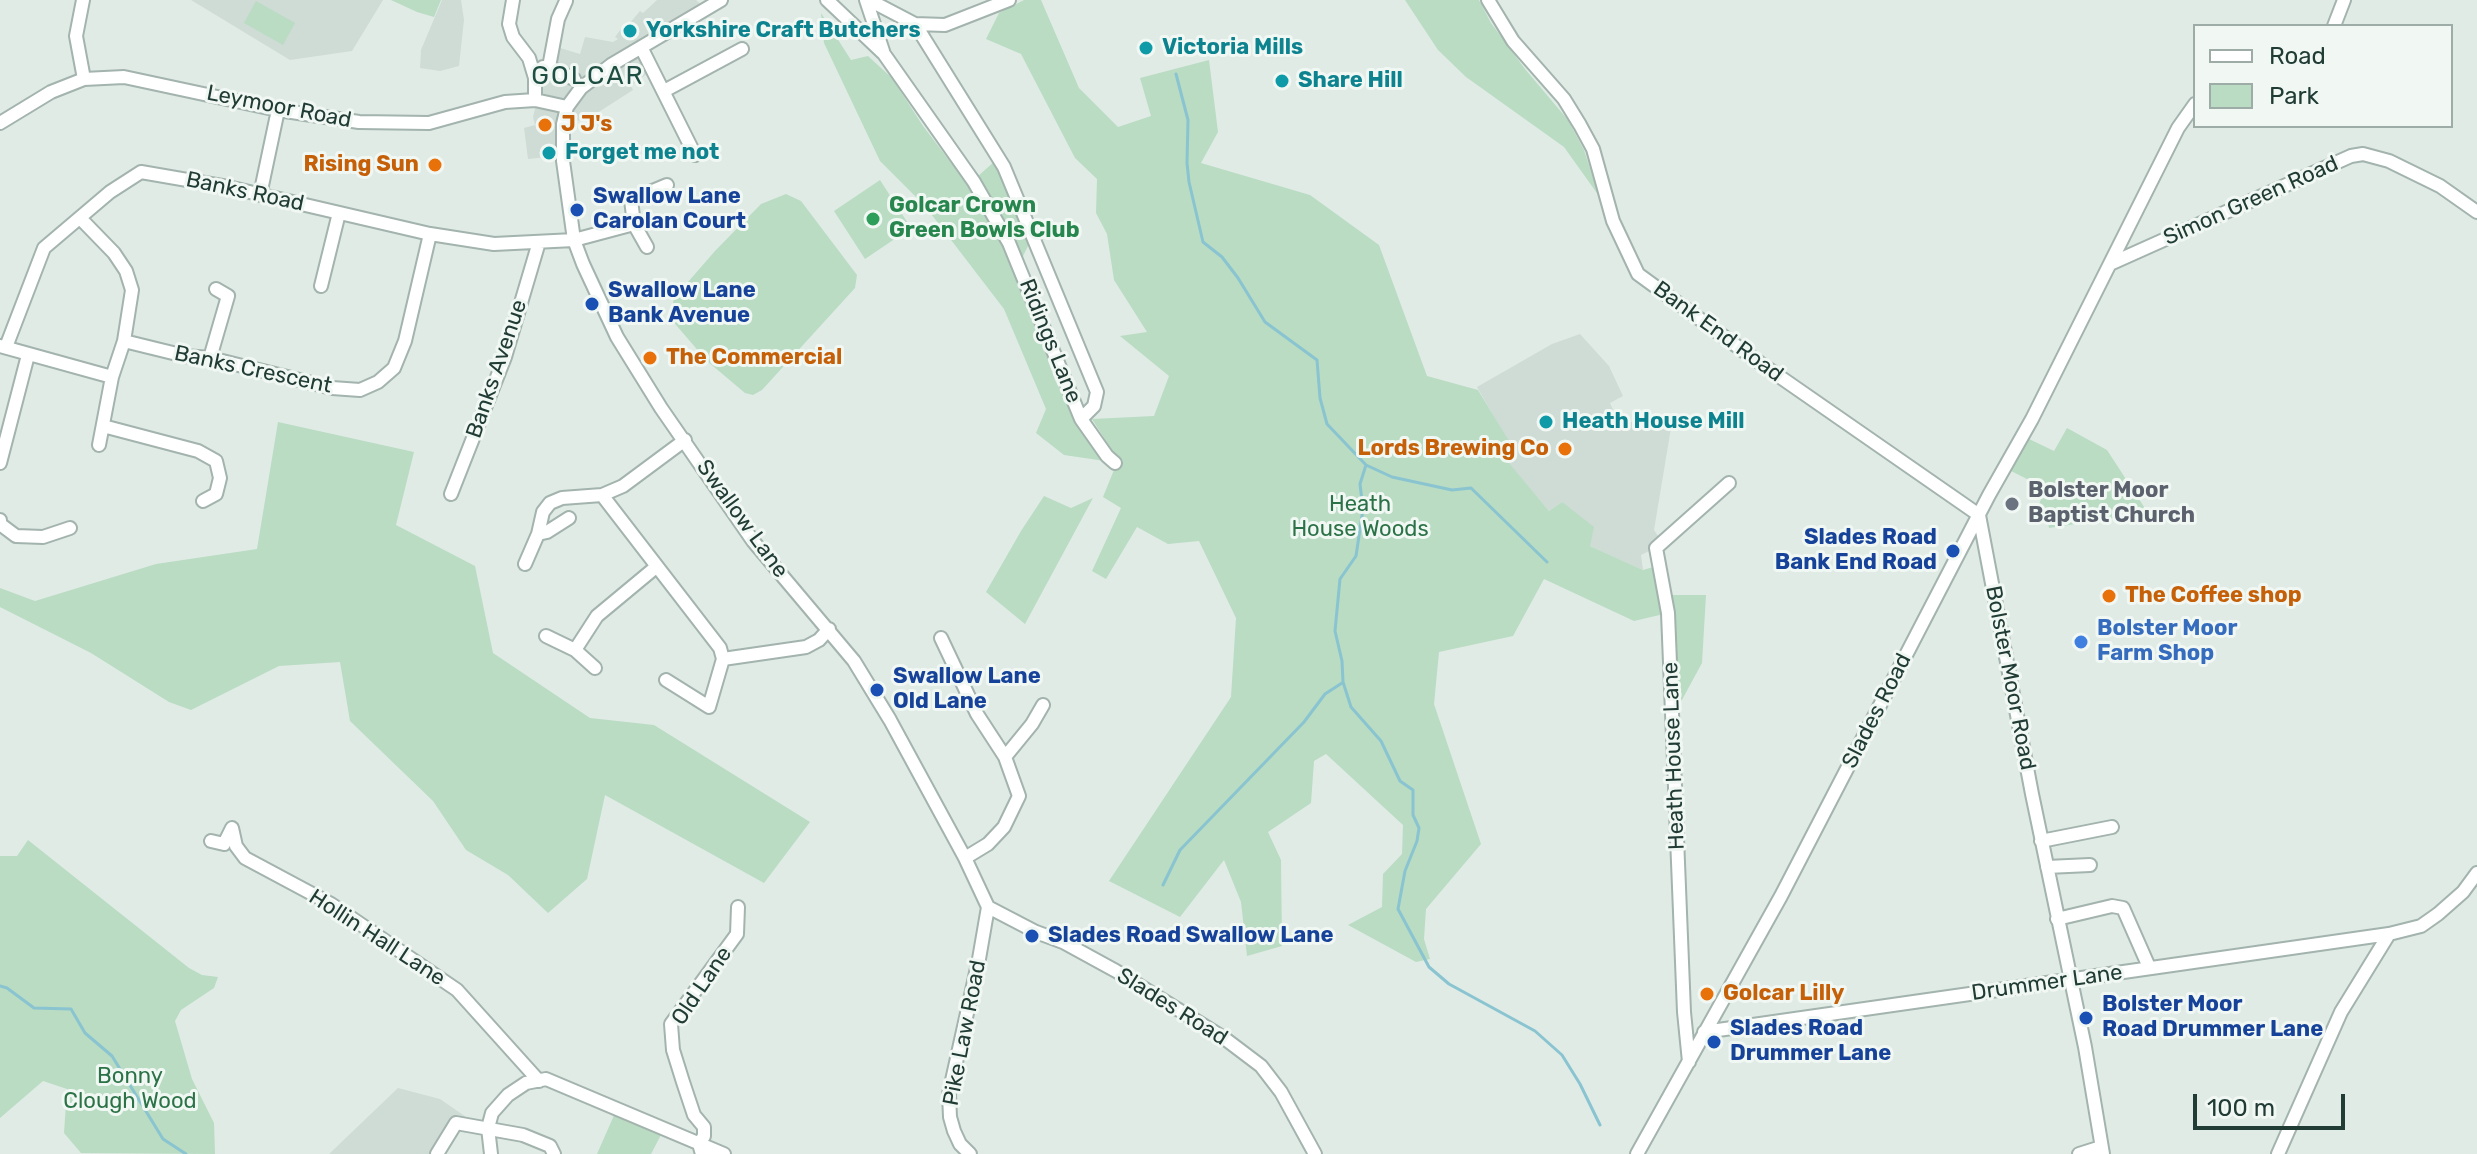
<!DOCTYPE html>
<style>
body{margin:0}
#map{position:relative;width:2477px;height:1154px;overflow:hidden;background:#e0ebe6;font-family:Rubik,sans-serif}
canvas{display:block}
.legend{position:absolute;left:2193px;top:24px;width:260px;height:104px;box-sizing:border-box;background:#f1f8f4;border:2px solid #9eaca8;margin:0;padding:10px 14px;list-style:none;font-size:24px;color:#213b35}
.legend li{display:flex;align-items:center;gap:16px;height:40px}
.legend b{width:40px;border:2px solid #9eaca8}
.scale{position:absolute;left:2193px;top:1094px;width:152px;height:36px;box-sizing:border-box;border:4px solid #213b35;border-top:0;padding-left:10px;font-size:24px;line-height:28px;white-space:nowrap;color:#213b35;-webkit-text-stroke:6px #f1f8f4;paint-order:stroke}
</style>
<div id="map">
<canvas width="2477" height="1154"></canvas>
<ul class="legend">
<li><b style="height:10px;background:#fff"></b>Road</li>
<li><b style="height:22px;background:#b9dcc3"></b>Park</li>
</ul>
<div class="scale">100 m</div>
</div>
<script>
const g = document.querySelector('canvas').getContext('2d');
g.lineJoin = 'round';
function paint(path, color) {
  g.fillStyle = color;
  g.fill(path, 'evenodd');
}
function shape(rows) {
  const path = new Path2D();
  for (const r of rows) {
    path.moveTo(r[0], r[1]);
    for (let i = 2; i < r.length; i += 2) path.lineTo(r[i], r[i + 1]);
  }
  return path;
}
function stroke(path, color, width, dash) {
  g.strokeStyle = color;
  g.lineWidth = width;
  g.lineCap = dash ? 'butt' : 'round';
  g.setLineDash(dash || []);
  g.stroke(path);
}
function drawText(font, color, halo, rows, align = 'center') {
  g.font = font + ' Rubik,sans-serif';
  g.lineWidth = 6;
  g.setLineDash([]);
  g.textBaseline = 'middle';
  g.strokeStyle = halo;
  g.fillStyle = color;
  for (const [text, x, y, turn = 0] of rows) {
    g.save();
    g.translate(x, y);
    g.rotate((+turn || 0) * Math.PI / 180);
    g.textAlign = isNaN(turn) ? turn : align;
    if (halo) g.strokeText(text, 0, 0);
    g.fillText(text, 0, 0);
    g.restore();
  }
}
const built = shape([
 [191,0,383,0,352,51,290,60],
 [442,0,461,0,464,20,459,66,440,71,420,68,421,50],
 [657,0,696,0,708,11,640,53,648,73,631,86,633,90,594,115,571,123,556,156,528,159,524,128,535,125,533,117,544,71,557,47,580,54,585,37,613,42,618,39,615,37,626,22,629,24,640,11,643,13],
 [1580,334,1609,366,1623,396,1610,403,1617,418,1620,417,1631,422,1671,428,1654,530,1660,539,1651,550,1641,555,1643,570,1590,546,1562,502,1549,511,1503,457,1508,441,1477,387,1552,344],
 [398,1088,440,1099,466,1117,446,1154,329,1154]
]);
const green = shape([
 [391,0,441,0,434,17,417,12],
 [1024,0,1041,0,1079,88,1118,127,1151,116,1140,78,1209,60,1218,132,1201,163,1310,195,1379,245,1427,376,1478,390,1509,441,1504,457,1549,511,1562,502,1594,527,1590,546,1643,570,1657,566,1668,613,1634,621,1544,579,1513,636,1439,652,1434,704,1481,844,1426,909,1424,939,1430,959,1416,962,1348,925,1382,907,1383,874,1402,854,1403,825,1326,754,1314,761,1311,803,1268,832,1281,860,1282,946,1247,956,1241,902,1224,860,1180,917,1109,881,1231,697,1236,618,1199,541,1168,544,1137,527,1106,579,1092,571,1121,508,1103,497,1118,460,1092,419,1154,416,1169,376,1120,336,1147,332,1114,280,1107,234,1096,213,1097,179,1075,158,1021,54,986,39,999,13],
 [1405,0,1479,0,1491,23,1525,69,1568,120,1584,150,1599,196,1564,147,1466,77,1438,50],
 [256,1,295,23,283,45,244,23],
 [821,13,851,60,868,56,892,78,923,126,968,185,995,161,1029,244,1017,268,1055,380,1085,436,1105,461,1064,455,1036,433,1046,409,1004,309,925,206,880,161,824,43],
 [880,180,911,228,865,259,834,211],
 [786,194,801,201,857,275,855,288,762,390,753,395,745,393,707,361,670,318,674,298,715,251,761,204],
 [278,422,414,452,396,525,475,566,493,653,590,718,654,725,810,822,764,883,605,795,587,879,548,913,508,875,466,850,433,801,350,721,340,662,279,666,191,710,169,702,91,653,0,607,0,588,35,601,156,564,257,549],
 [2067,428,2107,450,2148,513,2049,528,2046,509,2037,510,2045,488,2011,471,2027,438,2054,451],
 [1044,496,1071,508,1093,498,1025,624,986,592,1021,531],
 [1671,595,1706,595,1702,663,1677,709],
 [28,840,189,968,202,975,218,977,214,988,181,1010,175,1021,192,1079,214,1123,215,1154,81,1153,64,1133,67,1089,43,1081,0,1118,0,856,17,856],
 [615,1113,662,1133,651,1154,597,1154]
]);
const stream = shape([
 [1176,74,1188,120,1187,163,1189,182,1203,242,1222,257,1238,278,1265,322,1317,360,1320,398,1327,424,1366,465,1360,484,1363,509,1356,556,1340,579,1335,631,1342,661,1343,682,1351,707,1381,741,1400,781,1413,790,1413,815,1419,828,1417,841,1405,871,1398,909,1429,967,1449,984,1535,1031,1562,1055,1580,1084,1600,1125],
 [1366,465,1392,477,1452,490,1471,488,1547,562],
 [1163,885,1180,850,1304,722,1325,694,1342,683],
 [0,986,7,988,34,1008,71,1009,85,1033,112,1056,163,1139,186,1154]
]);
const minor = shape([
 [83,0,76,36,84,79],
 [513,0,509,24,513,37,529,58,535,78,535,100],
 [721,0,611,65,581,88,567,107,563,124,563,161,574,240,583,264,617,337,661,408,753,541,854,661,890,720,965,858,988,907],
 [827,0,884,54,974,182,1009,243,1081,419,1107,456,1115,463],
 [866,0,883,51],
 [869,0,915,24,945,25,1009,0],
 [1488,0,1513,41,1564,99,1580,125,1593,149,1613,221,1638,274,1760,363,1979,515],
 [915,24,1004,167,1097,392,1094,406,1081,419],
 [2334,26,2344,0],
 [641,47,695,155],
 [543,67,549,67,574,79],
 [549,67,558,19,566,1],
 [664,91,742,49],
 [0,123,51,92,84,79,124,77,278,110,359,122,429,123,505,102,535,100,567,107],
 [260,195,278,110],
 [80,218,114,253,126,271,132,290,124,341],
 [634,224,631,200,667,185],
 [2110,264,2351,156,2363,154,2389,161,2440,186,2477,212],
 [321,286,339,213],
 [0,346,112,377],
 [6,347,44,248,110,192,141,172,228,187,430,234,494,244,574,240,634,224,647,247],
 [210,358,228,296,216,289],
 [103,426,198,451,216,461,220,478,216,494,203,501],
 [99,445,112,377,124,341,185,356,210,358,332,388,360,390,378,382,394,368,405,341,430,234],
 [0,463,28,355],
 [451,494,505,357,539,242],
 [602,495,623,486,685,440],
 [1979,515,2032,794,2085,1047,2103,1154],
 [0,520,0,524,16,536,43,537,70,528],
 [538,534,547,532,569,518],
 [525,564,538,534,543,512,550,503,562,498,602,495,720,648,723,659],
 [546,636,575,650,597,616,656,567],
 [941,638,977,714,1005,757,1019,796,1004,827,988,844,965,858],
 [575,650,595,668],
 [666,680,709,707,723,659,806,647,819,640,829,629],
 [1005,757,1032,724,1043,705],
 [211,841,224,844,232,828,236,846,245,858,331,904,457,990,539,1081],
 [2041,841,2112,827],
 [2047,867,2090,865],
 [988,907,1036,932,1063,942,1116,971,1224,1038,1261,1066,1281,1092,1315,1154],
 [2057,919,2112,906,2123,908,2149,967],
 [1704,1032,2389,934,2421,926,2438,914,2463,892,2477,873],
 [1689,1062,1684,1012,1668,613,1656,548,1729,483],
 [437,1154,456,1123,523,1135,550,1146,554,1154],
 [491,1154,488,1128,492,1113,508,1095,526,1083,546,1079,724,1154],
 [702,1154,699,1144,704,1136,704,1127,694,1115,683,1082,673,1050,671,1024,737,934,738,907],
 [970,1154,960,1144,954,1131,950,1117,949,1094,979,959,988,907],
 [1637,1154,1781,896,1989,495,2032,419,2178,128,2195,104],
 [2079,1154,2101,1147],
 [2278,1154,2341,1012,2389,934]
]);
const markers = [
 [630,31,8,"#0f9aa8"],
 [1146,48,8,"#0f9aa8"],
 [1282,81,8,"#0f9aa8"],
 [545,125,8,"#e8710a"],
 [549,153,8,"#0f9aa8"],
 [435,165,8,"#e8710a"],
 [577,210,8,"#1a4fb4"],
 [873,219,8,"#2e9e5b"],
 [592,304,8,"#1a4fb4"],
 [650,358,8,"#e8710a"],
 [1546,422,8,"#0f9aa8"],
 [1565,449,8,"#e8710a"],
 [2012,504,8,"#6b7280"],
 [1953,551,8,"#1a4fb4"],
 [2109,596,8,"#e8710a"],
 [2081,642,8,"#3f7fe0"],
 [877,690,8,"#1a4fb4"],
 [1032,936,8,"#1a4fb4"],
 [1707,994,8,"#e8710a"],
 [2086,1018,8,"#1a4fb4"],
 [1714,1042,8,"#1a4fb4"]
];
const cultureNames = [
 ["Yorkshire Craft Butchers",646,31],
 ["Victoria Mills",1162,48],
 ["Share Hill",1298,81],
 ["Forget me not",565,153],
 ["Heath House Mill",1562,422]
];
const streetNames = [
 ["Leymoor Road",279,107,11],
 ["Banks Road",245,192,12],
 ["Simon Green Road",2251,201,-24],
 ["Bank End Road",1718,332,36],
 ["Ridings Lane",1050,341,68],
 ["Banks Avenue",497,369,-71],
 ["Banks Crescent",253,370,12],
 ["Swallow Lane",742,519,54],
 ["Bolster Moor Road",2010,678,79],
 ["Slades Road",1877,711,-63],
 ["Heath House Lane",1674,756,-92],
 ["Hollin Hall Lane",377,938,33],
 ["Drummer Lane",2047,983,-8],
 ["Old Lane",702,986,-56],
 ["Slades Road",1172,1007,32],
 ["Pike Law Road",965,1033,-79]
];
const foodNames = [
 ["J J's",561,125],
 ["Rising Sun",419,165,"right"],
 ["The Commercial",666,358],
 ["Lords Brewing Co",1549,449,"right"],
 ["The Coffee shop",2125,596],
 ["Golcar Lilly",1723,994]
];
const transitNames = [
 ["Swallow Lane",593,197],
 ["Carolan Court",593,222],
 ["Swallow Lane",608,291],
 ["Bank Avenue",608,316],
 ["Slades Road",1937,538,"right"],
 ["Bank End Road",1937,563,"right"],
 ["Swallow Lane",893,677],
 ["Old Lane",893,702],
 ["Slades Road Swallow Lane",1048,936],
 ["Bolster Moor",2102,1005],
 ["Road Drummer Lane",2102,1030],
 ["Slades Road",1730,1029],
 ["Drummer Lane",1730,1054]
];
const leisureNames = [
 ["Golcar Crown",889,206],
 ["Green Bowls Club",889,231]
];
const worshipNames = [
 ["Bolster Moor",2028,491],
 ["Baptist Church",2028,516]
];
const parkNames = [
 ["Heath",1360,505],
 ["House Woods",1360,530],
 ["Bonny",130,1077],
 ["Clough Wood",130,1102]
];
const shopNames = [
 ["Bolster Moor",2097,629],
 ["Farm Shop",2097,654]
];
const quarterNames = [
 ["GOLCAR",588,76]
];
paint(built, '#cfdbd5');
paint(green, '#b9dcc3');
stroke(stream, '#89c4d0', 3);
stroke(minor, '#a3b3ad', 16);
stroke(minor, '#fff', 12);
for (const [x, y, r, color] of markers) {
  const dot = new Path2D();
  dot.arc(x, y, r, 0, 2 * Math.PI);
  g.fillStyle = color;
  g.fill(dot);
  stroke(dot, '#f1f8f4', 3);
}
drawText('bold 22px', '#0d838f', '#f1f8f4', cultureNames, 'left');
drawText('22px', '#213b35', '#f1f8f4', streetNames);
drawText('bold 22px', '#c56008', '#f1f8f4', foodNames, 'left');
drawText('bold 22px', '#164399', '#f1f8f4', transitNames, 'left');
drawText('bold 22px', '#27864d', '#f1f8f4', leisureNames, 'left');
drawText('bold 22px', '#5b616d', '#f1f8f4', worshipNames, 'left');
drawText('22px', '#2c7247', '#f1f8f4', parkNames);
drawText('bold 22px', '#366cbe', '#f1f8f4', shopNames, 'left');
g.letterSpacing = '2px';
drawText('26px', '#1e4d42', '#f1f8f4', quarterNames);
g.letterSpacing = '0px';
</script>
